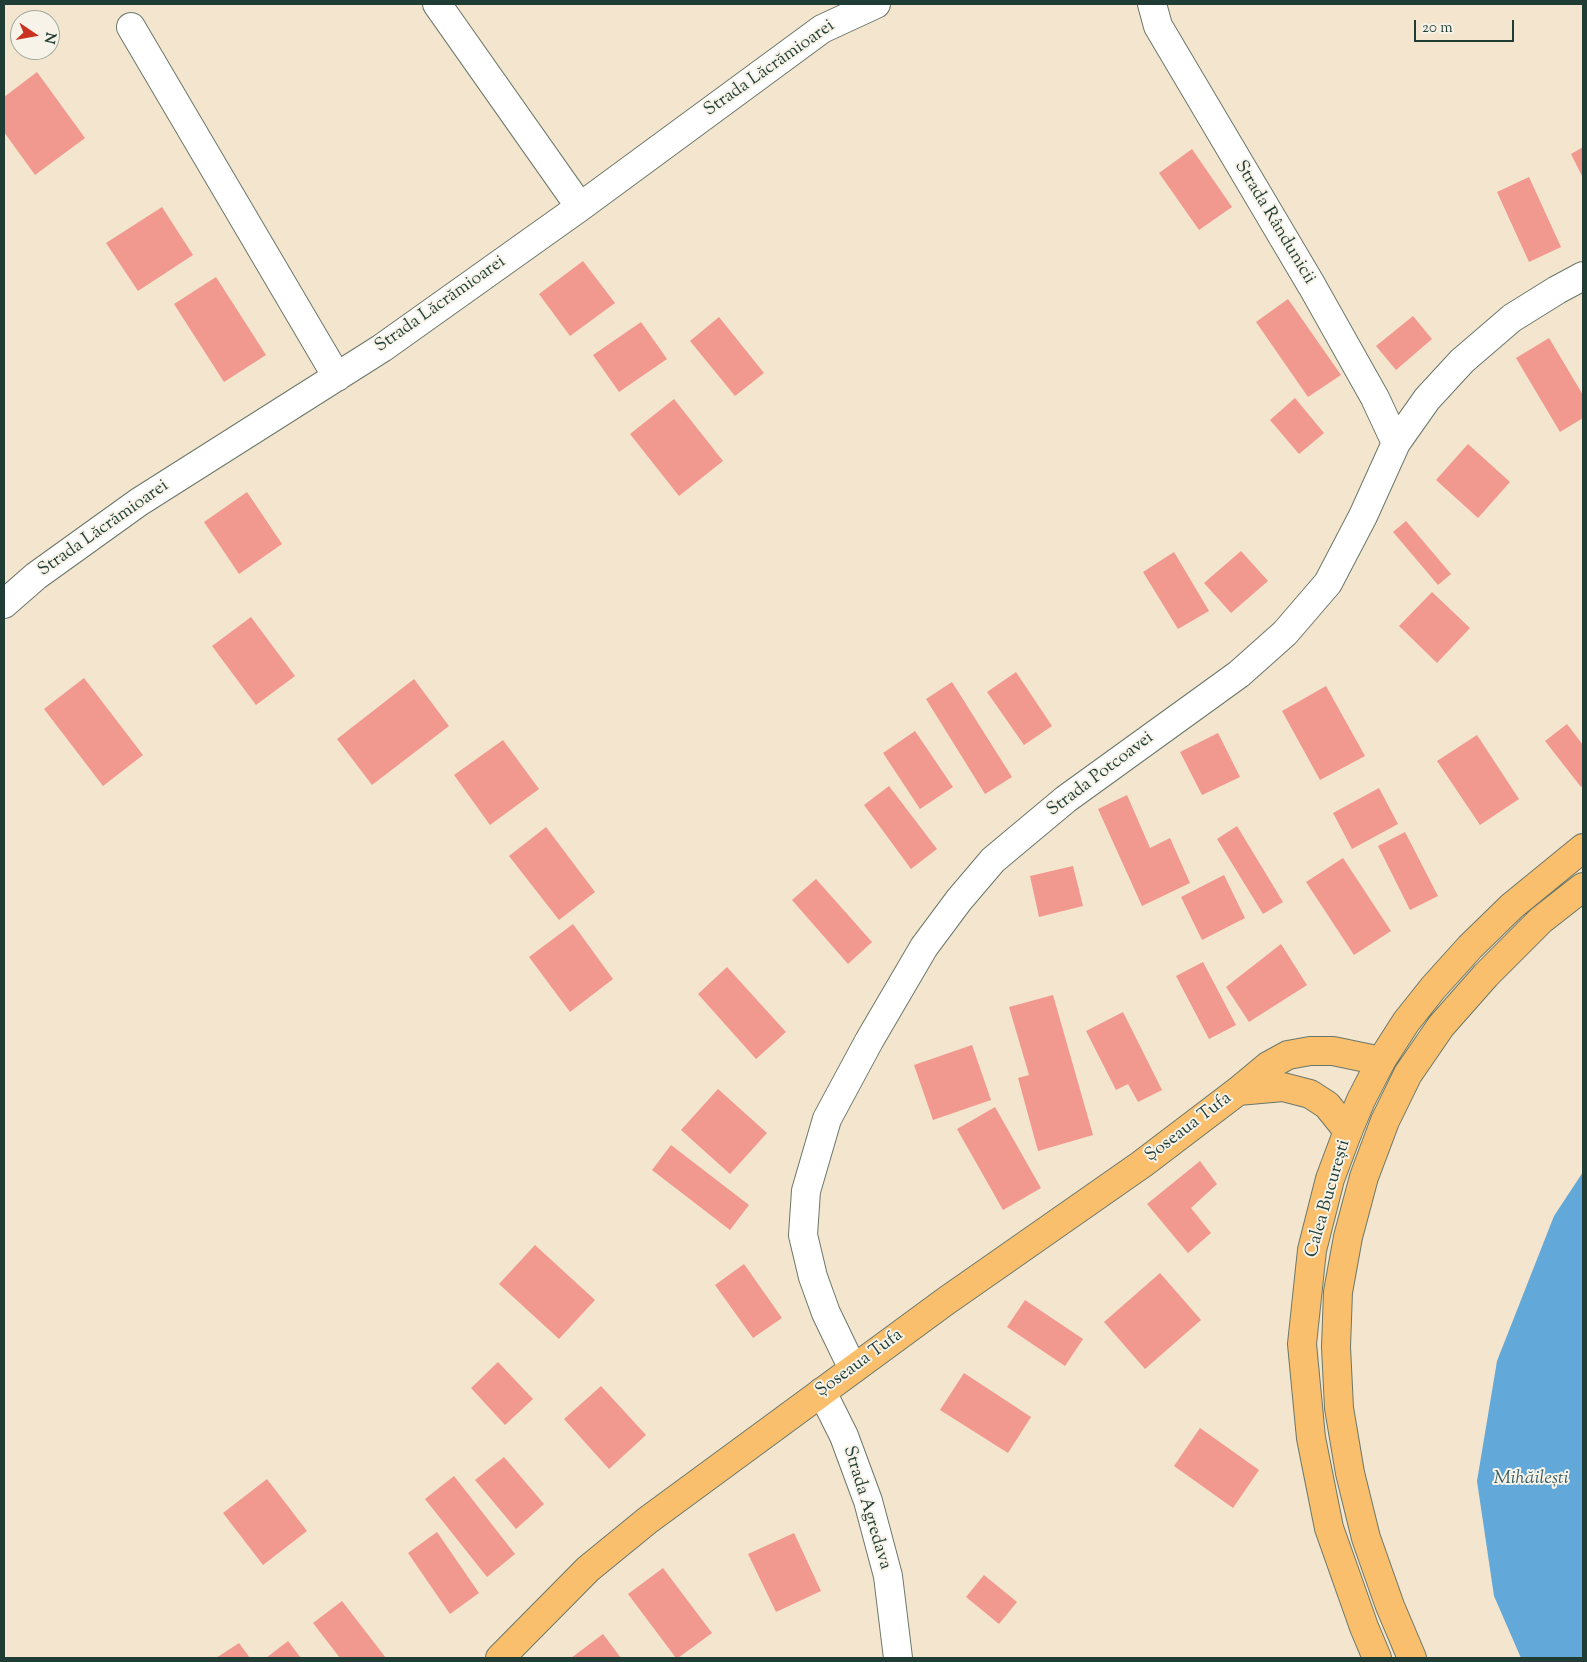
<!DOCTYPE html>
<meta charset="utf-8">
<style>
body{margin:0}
#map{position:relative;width:1587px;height:1662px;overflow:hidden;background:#f4e5ce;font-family:"Sorts Mill Goudy",serif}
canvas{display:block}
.frame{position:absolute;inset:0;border:5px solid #1f3d34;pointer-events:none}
.north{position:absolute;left:10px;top:10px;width:50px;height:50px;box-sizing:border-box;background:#f7f3e8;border:1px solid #a1aaa0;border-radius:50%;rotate:102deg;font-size:14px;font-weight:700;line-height:20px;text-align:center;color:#1f3d34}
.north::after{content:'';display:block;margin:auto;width:18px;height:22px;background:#c8321e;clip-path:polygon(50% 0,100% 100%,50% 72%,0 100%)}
.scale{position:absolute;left:1414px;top:20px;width:100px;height:22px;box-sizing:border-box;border:2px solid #1f3d34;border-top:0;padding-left:6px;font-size:15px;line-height:18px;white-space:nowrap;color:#1f3d34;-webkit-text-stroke:4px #f7f3e8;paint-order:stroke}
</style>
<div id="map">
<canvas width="1587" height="1662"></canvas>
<div class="frame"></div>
<div class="north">N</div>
<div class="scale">20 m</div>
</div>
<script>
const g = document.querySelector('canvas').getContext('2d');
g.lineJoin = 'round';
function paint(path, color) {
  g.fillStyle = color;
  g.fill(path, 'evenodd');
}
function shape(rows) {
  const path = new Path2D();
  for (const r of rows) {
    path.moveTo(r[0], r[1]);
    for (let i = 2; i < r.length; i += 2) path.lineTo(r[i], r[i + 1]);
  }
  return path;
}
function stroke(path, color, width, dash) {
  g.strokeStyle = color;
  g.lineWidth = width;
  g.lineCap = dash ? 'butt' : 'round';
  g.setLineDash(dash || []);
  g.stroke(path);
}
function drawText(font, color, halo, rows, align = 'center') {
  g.font = font + ' "Sorts Mill Goudy",serif';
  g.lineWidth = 4;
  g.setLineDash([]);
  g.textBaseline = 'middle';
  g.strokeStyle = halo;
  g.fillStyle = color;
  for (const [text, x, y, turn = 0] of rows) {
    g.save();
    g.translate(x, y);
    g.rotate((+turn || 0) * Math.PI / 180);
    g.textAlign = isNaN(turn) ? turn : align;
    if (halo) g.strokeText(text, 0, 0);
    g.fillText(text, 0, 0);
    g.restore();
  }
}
const water = shape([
 [1583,1172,1583,1658,1521,1658,1494,1596,1477,1481,1497,1361,1554,1216]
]);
const building = shape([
 [37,72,85,138,35,175,4,132,4,97],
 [1583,147,1583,178,1571,154],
 [1192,149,1232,207,1199,230,1159,173],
 [1529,177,1561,247,1529,262,1497,192],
 [162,207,193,255,138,291,106,243],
 [583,261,615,303,570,336,539,294],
 [216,277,266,355,224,382,174,304],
 [1288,299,1341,375,1308,397,1256,322],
 [1413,316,1432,339,1396,370,1376,346],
 [719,317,764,373,735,396,690,341],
 [641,322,667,359,619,392,593,355],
 [1549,338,1583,395,1583,418,1560,432,1516,358],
 [1295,398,1324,433,1299,454,1270,420],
 [674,399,723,461,679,496,630,434],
 [1468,444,1510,482,1478,518,1436,480],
 [247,492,282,544,239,574,204,522],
 [1406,521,1451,574,1438,585,1393,532],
 [1241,551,1268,581,1231,613,1204,583],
 [1174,552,1209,611,1178,629,1143,572],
 [1432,592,1470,628,1437,663,1399,626],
 [251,617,295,676,256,705,212,646],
 [1016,672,1052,726,1024,745,987,692],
 [84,678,143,755,103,786,44,709],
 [414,679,449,726,372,785,337,739],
 [952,682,1012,777,985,794,926,699],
 [1326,686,1365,756,1320,780,1282,711],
 [1567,724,1583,745,1583,785,1581,787,1545,741],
 [915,731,953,787,920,809,883,753],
 [1218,733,1240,777,1202,795,1180,752],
 [1477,735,1519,799,1480,825,1437,761],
 [503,740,539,789,490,825,454,775],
 [889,786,937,849,911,869,864,805],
 [1379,788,1398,824,1352,849,1333,813],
 [1127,795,1150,848,1170,838,1190,883,1142,906,1098,809],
 [1237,826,1283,902,1263,914,1217,839],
 [546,827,595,892,559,920,509,856],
 [1405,832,1438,896,1410,910,1378,846],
 [1343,858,1391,931,1354,955,1306,882],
 [1073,866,1083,906,1039,917,1030,876],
 [1224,875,1245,918,1202,940,1181,897],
 [816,879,872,942,848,964,792,900],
 [573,924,613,979,570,1012,529,957],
 [1281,944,1307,985,1249,1022,1226,987],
 [1203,962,1236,1025,1209,1039,1176,976],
 [727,967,786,1032,756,1059,698,994],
 [1053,995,1093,1135,1038,1151,1018,1078,1029,1075,1009,1007],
 [1123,1012,1162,1090,1138,1102,1128,1084,1116,1090,1086,1031],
 [972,1045,991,1100,933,1120,914,1065],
 [718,1089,767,1133,730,1174,681,1130],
 [995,1107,1041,1188,1003,1210,957,1129],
 [671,1145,749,1205,730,1230,652,1170],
 [1200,1161,1217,1184,1191,1208,1211,1233,1188,1253,1147,1204],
 [535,1245,595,1300,559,1339,499,1284],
 [744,1264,782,1318,753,1338,715,1285],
 [1160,1273,1201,1320,1145,1369,1104,1322],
 [1025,1300,1083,1339,1065,1366,1007,1327],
 [498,1362,533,1399,505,1425,471,1388],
 [964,1373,1031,1417,1008,1453,940,1410],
 [601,1386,646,1435,609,1469,564,1419],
 [1200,1428,1259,1470,1233,1508,1174,1466],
 [504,1457,544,1504,516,1529,475,1480],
 [454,1476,515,1554,487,1577,425,1499],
 [267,1479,307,1531,263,1565,223,1513],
 [437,1532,479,1593,450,1614,408,1553],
 [794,1533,821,1591,776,1612,748,1554],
 [663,1568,712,1633,678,1658,676,1658,628,1594],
 [984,1575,1017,1602,999,1624,966,1597],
 [342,1601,386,1658,340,1658,313,1623],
 [603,1634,621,1658,571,1658],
 [288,1641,301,1658,266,1658],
 [239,1643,250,1658,216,1658]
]);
const minor = shape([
 [437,4,580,207],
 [1152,4,1158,26,1312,286,1375,398,1396,443],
 [131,27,337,377],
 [4,604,36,576,139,502,382,348,580,207,822,29,876,4],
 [853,1369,826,1313,813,1277,803,1235,806,1191,827,1119,869,1041,924,947,959,900,993,860,1066,799,1239,674,1285,633,1328,583,1363,516,1396,443,1427,399,1462,361,1512,318,1557,290,1583,276],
 [822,1392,844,1436,868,1501,888,1576,898,1658]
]);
const major = shape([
 [1238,1091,1283,1087,1310,1094,1327,1105,1348,1131],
 [500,1658,588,1569,648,1520,946,1301,1142,1164,1238,1091,1268,1066,1288,1055,1310,1051,1333,1051,1381,1061]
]);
const highway = shape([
 [1377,1658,1364,1627,1329,1528,1311,1438,1302,1344,1312,1250,1330,1179,1348,1131,1361,1100,1381,1061,1406,1022,1433,988,1470,947,1512,906,1583,848],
 [1412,1658,1390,1606,1366,1538,1350,1473,1339,1408,1336,1347,1338,1292,1348,1237,1364,1177,1385,1121,1408,1074,1441,1026,1486,975,1541,920,1583,887]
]);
const streetNames = [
 ["Strada Lăcrămioarei",770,69,-35],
 ["Strada Rândunicii",1274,223,59],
 ["Strada Lăcrămioarei",441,305,-35],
 ["Strada Lăcrămioarei",104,529,-35],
 ["Strada Potcoavei",1101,775,-37],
 ["Șoseaua Tufa",1189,1128,-37],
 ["Calea București",1329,1199,-74],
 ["Șoseaua Tufa",860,1364,-36],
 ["Strada Agredava",866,1508,73]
];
const waterNames = [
 ["Mihăilești",1531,1480]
];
paint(water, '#62a8d8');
paint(building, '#f1998f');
stroke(minor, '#6a786a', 30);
stroke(major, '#6a786a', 30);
stroke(highway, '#6a786a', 30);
stroke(minor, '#fff', 28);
stroke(major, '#f9bf6d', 28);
stroke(highway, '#f9bf6d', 28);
drawText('18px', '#1f3d34', '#f7f3e8', streetNames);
drawText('italic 19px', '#335d65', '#f7f3e8', waterNames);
</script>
